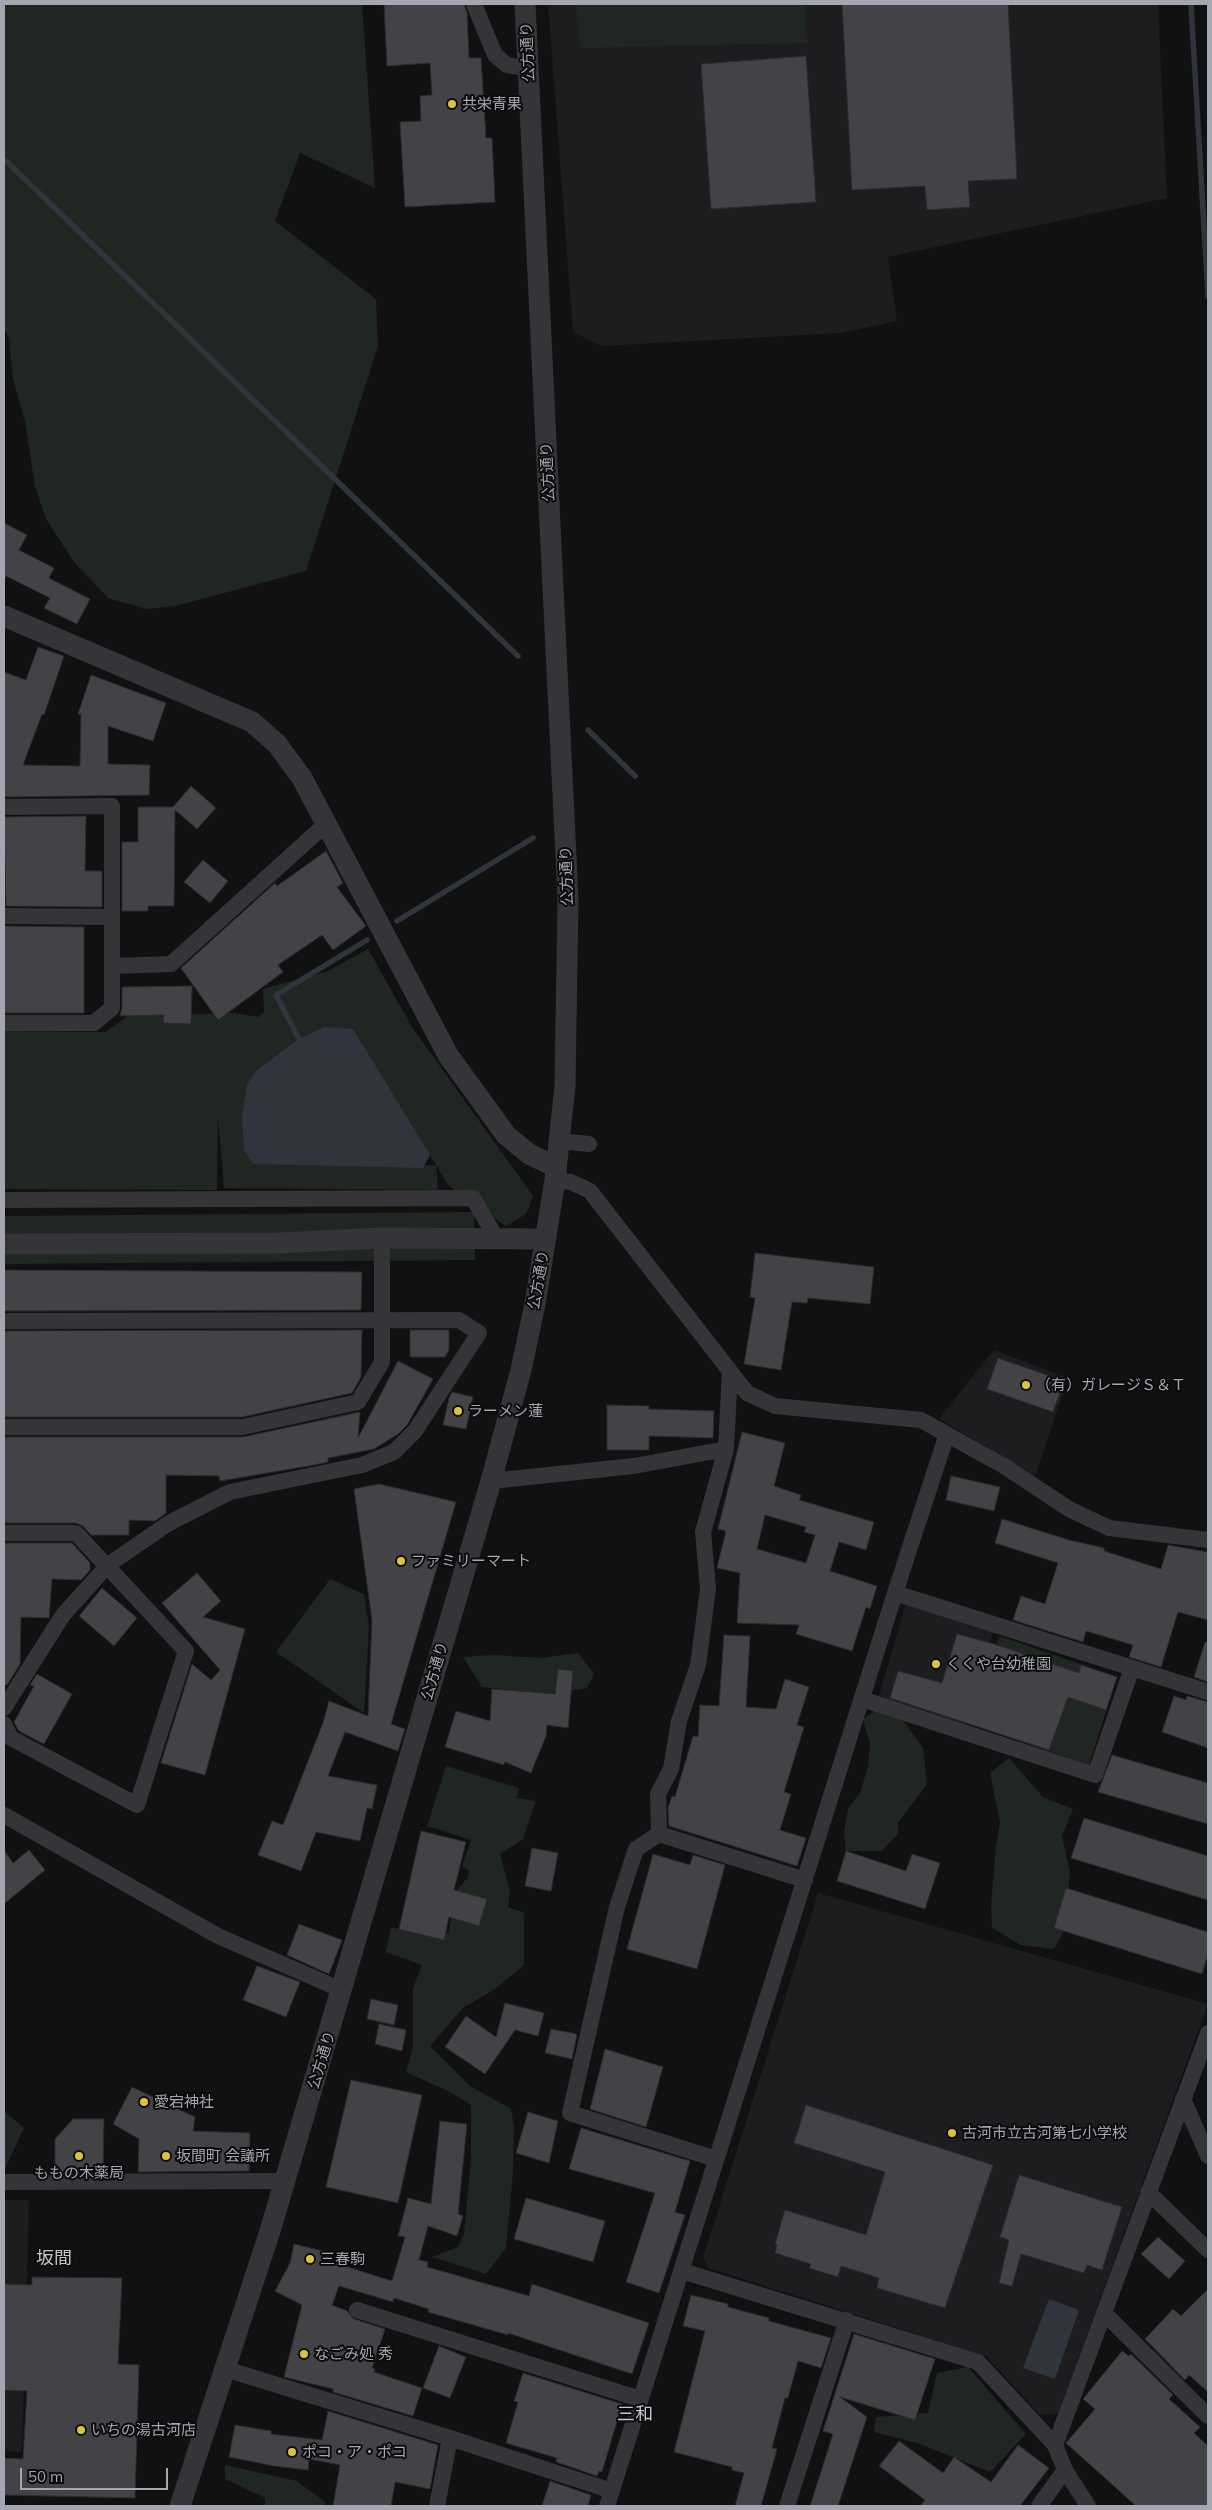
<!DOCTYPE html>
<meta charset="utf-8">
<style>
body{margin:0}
#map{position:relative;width:1212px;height:2510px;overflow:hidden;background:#111112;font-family:Mulish,sans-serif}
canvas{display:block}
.frame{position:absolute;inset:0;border:5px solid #a4a6b1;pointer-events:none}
.scale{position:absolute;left:20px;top:2468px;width:148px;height:22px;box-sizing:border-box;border:2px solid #a4a6b1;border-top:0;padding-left:6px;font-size:15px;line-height:18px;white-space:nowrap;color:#a4a6b1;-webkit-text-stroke:4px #0c0c0d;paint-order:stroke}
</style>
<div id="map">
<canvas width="1212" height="2510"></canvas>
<div class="frame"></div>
<div class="scale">50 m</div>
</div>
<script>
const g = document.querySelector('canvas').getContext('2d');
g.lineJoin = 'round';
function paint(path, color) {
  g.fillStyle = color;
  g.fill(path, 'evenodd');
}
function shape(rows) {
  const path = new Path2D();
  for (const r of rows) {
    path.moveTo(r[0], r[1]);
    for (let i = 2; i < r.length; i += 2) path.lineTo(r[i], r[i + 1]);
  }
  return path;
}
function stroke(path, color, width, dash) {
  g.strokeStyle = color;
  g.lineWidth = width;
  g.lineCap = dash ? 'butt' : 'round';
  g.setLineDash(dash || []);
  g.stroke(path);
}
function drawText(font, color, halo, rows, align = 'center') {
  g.font = font + ' Mulish,"Noto Sans JP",sans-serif';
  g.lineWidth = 4;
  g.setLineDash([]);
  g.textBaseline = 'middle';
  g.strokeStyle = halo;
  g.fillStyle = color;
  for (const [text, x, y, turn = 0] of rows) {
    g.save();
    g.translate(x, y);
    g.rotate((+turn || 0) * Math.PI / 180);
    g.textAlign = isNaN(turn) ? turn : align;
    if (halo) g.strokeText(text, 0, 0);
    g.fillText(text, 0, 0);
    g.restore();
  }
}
const built = shape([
 [548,4,1158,4,1167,198,888,257,897,321,841,333,601,346,573,332],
 [994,1350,1068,1378,1035,1476,939,1419],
 [906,1603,994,1629,966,1725,878,1699],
 [818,1893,1208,2004,1058,2414,1040,2415,986,2356,708,2268,703,2258],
 [4,2200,29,2200,22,2452,4,2451]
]);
const green = shape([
 [4,4,362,4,375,188,300,153,275,221,376,299,378,346,306,571,176,606,146,609,108,598,74,562,46,519,35,487,25,421,13,380,9,338,4,329],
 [576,4,805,4,807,43,580,48],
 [368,949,412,1027,533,1196,526,1214,506,1226,449,1186,436,1165,438,1190,224,1188,218,1117,217,1190,4,1189,4,1031,105,1032,128,1016,235,1013,258,1017,264,1012,263,989,328,971],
 [352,1029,436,1165,390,1167],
 [474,1212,475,1260,4,1264,4,1216],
 [330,1579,364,1594,369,1627,364,1713,276,1652],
 [1000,1636,1117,1677,1089,1765,970,1724],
 [578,1653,594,1674,587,1688,546,1694,482,1687,463,1657,493,1655,541,1658],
 [878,1708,900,1716,923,1748,927,1784,898,1823,898,1834,882,1851,846,1851,844,1833,848,1808,860,1793,868,1767,870,1744,863,1719],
 [1009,1758,1043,1797,1073,1809,1062,1836,1070,1872,1064,1931,1054,1949,1021,1945,992,1928,991,1906,996,1846,1000,1822,990,1773],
 [446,1766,519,1788,517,1798,536,1801,523,1839,500,1854,510,1891,508,1907,524,1913,524,1965,495,1989,463,2008,430,2046,470,2086,511,2109,514,2127,513,2172,506,2248,486,2274,432,2257,458,2247,464,2234,471,2159,471,2105,450,2092,406,2072,413,2046,413,1988,422,1965,386,1952,391,1928,449,1933,453,1895,468,1877,469,1870,462,1867,471,1840,427,1826],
 [4,2111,24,2128,4,2171],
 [968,2367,1026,2434,990,2472,920,2444,874,2432,876,2417,928,2413,937,2373],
 [225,2465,297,2481,325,2502,327,2506,265,2506,265,2498,225,2479]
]);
const water = shape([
 [324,1027,353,1029,430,1155,423,1168,253,1164,244,1150,242,1117,247,1084,257,1070,299,1039],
 [1049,2299,1079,2310,1055,2379,1023,2368]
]);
const stream = shape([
 [1191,4,1208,296],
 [4,159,518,656],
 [588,730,635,776],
 [397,921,533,838],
 [299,1039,276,995,367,940]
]);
const building = shape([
 [384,4,464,4,467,13,469,58,481,58,486,138,492,138,495,202,405,207,400,122,421,121,420,96,432,95,430,63,387,66,384,4],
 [842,4,1008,4,1017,179,968,181,970,207,927,210,925,186,852,190,842,4],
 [806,56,816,202,711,209,701,64,806,56],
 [4,523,27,535,19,550,54,568,49,578,90,599,77,624,44,608,50,598,6,576,4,580,4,523],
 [38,647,64,656,44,715,42,714,23,765,80,766,81,714,78,714,91,675,166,703,153,741,108,726,108,764,150,765,149,795,4,797,4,672,26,680,38,647],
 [191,786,216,808,197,829,175,810,174,906,148,906,148,911,122,911,122,842,138,842,138,807,173,807,191,786],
 [86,816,85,871,102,871,102,907,6,906,4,817,86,816],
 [326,851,343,883,337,887,366,926,333,950,322,935,278,965,283,972,218,1020,181,968,275,883,277,886,326,851],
 [203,860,228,881,210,903,184,882,203,860],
 [4,926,84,927,84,1013,4,1013,4,926],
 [192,986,191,1024,163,1023,164,1015,120,1016,122,1008,122,987,192,986],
 [755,1253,874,1267,870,1304,808,1298,807,1303,792,1302,781,1370,744,1364,755,1298,750,1297,755,1253],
 [4,1270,362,1272,361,1310,4,1311,4,1270],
 [362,1330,361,1377,352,1393,242,1417,4,1417,4,1331,362,1330],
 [410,1330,449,1330,449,1350,445,1357,410,1357,410,1330],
 [998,1358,1064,1381,1053,1412,987,1389,998,1358],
 [398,1361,433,1379,407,1425,398,1434,374,1449,328,1458,328,1462,314,1465,220,1481,219,1476,166,1475,166,1513,155,1521,129,1520,129,1535,91,1535,83,1526,76,1523,4,1523,4,1437,243,1437,360,1412,358,1438,398,1361],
 [452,1392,473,1397,466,1429,443,1425,449,1398,452,1392],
 [607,1405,649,1406,649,1409,714,1411,713,1438,649,1436,649,1450,607,1450,607,1405],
 [742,1432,785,1443,774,1486,801,1495,799,1500,874,1522,866,1550,839,1542,830,1571,877,1586,870,1609,866,1607,852,1651,796,1634,799,1625,737,1623,740,1573,717,1568,726,1531,718,1529,742,1432],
 [765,1515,806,1527,804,1532,815,1535,806,1563,757,1549,765,1515],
 [951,1476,1000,1487,994,1511,946,1500,951,1476],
 [379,1484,456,1502,391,1724,405,1729,398,1751,345,1732,328,1776,377,1785,372,1809,367,1808,360,1841,316,1832,301,1871,258,1855,272,1821,283,1825,323,1723,329,1701,368,1716,372,1620,354,1489,379,1484],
 [1002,1519,1069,1540,1104,1548,1104,1551,1161,1569,1168,1545,1208,1552,1208,1620,1178,1612,1161,1667,1129,1657,1133,1645,1086,1631,1083,1642,1013,1620,1021,1596,1045,1604,1058,1563,995,1543,1002,1519],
 [4,1543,72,1543,90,1563,90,1570,81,1580,52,1579,49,1618,21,1617,20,1664,7,1685,4,1685,4,1543],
 [197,1573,221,1601,203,1617,245,1629,205,1775,161,1763,192,1664,211,1680,220,1670,162,1603,197,1573],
 [102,1588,137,1618,114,1646,79,1616,102,1588],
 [957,1634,994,1644,1079,1673,1081,1665,1117,1677,1106,1710,1068,1697,1049,1750,890,1698,898,1671,942,1683,957,1634],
 [724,1635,750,1636,746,1707,776,1709,785,1679,809,1687,797,1725,804,1727,784,1792,791,1794,780,1830,806,1838,797,1866,669,1826,668,1808,672,1796,675,1797,693,1736,698,1737,700,1705,719,1706,724,1635],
 [1205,1642,1208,1642,1208,1682,1194,1677,1205,1642],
 [558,1669,573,1671,568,1728,547,1725,546,1736,531,1773,505,1762,504,1765,445,1747,456,1711,490,1721,492,1689,555,1694,558,1669],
 [37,1674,72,1694,44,1744,19,1731,14,1722,34,1686,30,1685,37,1674],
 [1174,1696,1186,1700,1187,1696,1208,1702,1208,1748,1162,1732,1174,1696],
 [1112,1755,1208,1783,1208,1824,1098,1792,1112,1755],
 [1084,1818,1208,1856,1208,1900,1071,1858,1084,1818],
 [421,1831,466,1842,454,1890,487,1899,479,1926,449,1917,444,1940,399,1929,421,1831],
 [532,1848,558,1853,551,1891,525,1886,532,1848],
 [4,1850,13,1863,29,1850,45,1870,4,1904,4,1850],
 [846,1851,906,1871,912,1854,940,1863,925,1909,837,1881,846,1851],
 [653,1854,690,1865,693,1855,725,1865,697,1969,627,1949,653,1854],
 [1066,1888,1208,1932,1208,1954,1202,1974,1054,1928,1066,1888],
 [299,1924,342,1940,329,1974,287,1955,299,1924],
 [257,1966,300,1982,286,2017,243,2000,257,1966],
 [371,1999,398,2005,394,2025,367,2019,371,1999],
 [505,2003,544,2013,538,2036,515,2030,485,2074,445,2047,466,2016,496,2037,505,2003],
 [379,2024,406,2030,402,2051,375,2044,379,2024],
 [551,2029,577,2034,572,2059,545,2053,551,2029],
 [605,2049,663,2067,646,2127,590,2109,605,2049],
 [351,2080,422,2095,398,2203,326,2187,351,2080],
 [132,2087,195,2117,193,2131,250,2133,249,2171,138,2172,139,2139,113,2124,132,2087],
 [806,2105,993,2165,945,2308,877,2288,879,2278,841,2266,838,2277,809,2268,811,2264,775,2253,777,2245,775,2244,785,2210,866,2235,885,2172,794,2143,806,2105],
 [528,2112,558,2121,549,2163,516,2153,528,2112],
 [73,2119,104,2119,103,2172,55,2172,55,2139,73,2119],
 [440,2121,467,2124,458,2214,463,2216,457,2236,428,2226,419,2260,428,2262,427,2267,529,2296,532,2284,649,2323,632,2374,508,2333,508,2335,428,2312,429,2309,394,2298,393,2302,339,2286,332,2305,347,2311,354,2319,385,2329,372,2368,375,2369,374,2372,422,2388,413,2416,333,2392,333,2389,284,2377,302,2305,275,2291,290,2263,294,2244,331,2253,329,2261,392,2281,405,2237,398,2236,408,2198,431,2204,440,2121],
 [581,2128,690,2161,675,2212,685,2215,659,2293,626,2282,655,2193,569,2169,581,2128],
 [1019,2175,1122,2207,1102,2270,1087,2265,1084,2273,1021,2254,1012,2286,999,2283,1009,2240,1000,2237,1019,2175],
 [526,2198,605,2221,593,2262,514,2239,526,2198],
 [1158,2237,1185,2261,1169,2279,1141,2254,1158,2237],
 [32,2277,122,2278,118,2364,139,2365,135,2498,4,2495,4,2458,23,2459,27,2391,4,2390,4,2284,32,2285,32,2277],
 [1208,2289,1208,2392,1189,2375,1185,2380,1145,2339,1173,2309,1181,2316,1208,2289],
 [691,2295,728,2304,728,2307,769,2318,769,2321,831,2338,821,2368,798,2361,788,2398,785,2398,772,2448,777,2449,761,2506,735,2506,744,2473,732,2470,732,2467,674,2452,705,2331,683,2326,691,2295],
 [854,2334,935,2359,915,2420,840,2397,867,2417,838,2506,810,2506,833,2434,823,2431,854,2334],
 [439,2346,466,2357,450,2398,423,2388,439,2346],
 [1122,2351,1129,2356,1131,2354,1173,2395,1169,2399,1200,2427,1194,2433,1208,2446,1208,2506,1136,2506,1066,2443,1095,2409,1083,2399,1122,2351],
 [523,2373,622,2404,602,2472,599,2471,597,2476,556,2462,557,2458,506,2443,518,2402,514,2401,523,2373],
 [328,2411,438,2445,430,2489,395,2482,391,2506,333,2506,340,2465,309,2459,308,2470,274,2466,229,2457,235,2425,271,2431,271,2434,322,2440,328,2411],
 [899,2441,943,2473,954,2457,991,2482,1018,2445,1049,2468,1020,2506,920,2506,925,2500,879,2466,899,2441],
 [550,2481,591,2495,588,2506,542,2506,550,2481]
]);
const minor = shape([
 [474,4,495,55,507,65,529,69],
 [4,807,112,806,112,1008,94,1023,4,1023],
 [4,916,112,917],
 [112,966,171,964,326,824],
 [559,1141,589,1144],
 [555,1180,571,1182,590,1191,747,1393,775,1406,921,1420,1004,1466,1069,1509,1109,1528,1208,1540],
 [4,1200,473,1198,497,1239],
 [4,1321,459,1320,479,1333,415,1431,394,1452,362,1465,230,1492,169,1523,108,1565,63,1615,4,1708],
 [4,1427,243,1427,358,1402,382,1362,382,1238],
 [726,1449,703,1532,708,1589,698,1665,679,1721,671,1769,658,1794,659,1834,805,1880],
 [491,1481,634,1466,726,1449,730,1371],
 [4,1533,76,1533,186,1651,137,1805,11,1738,4,1724],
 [895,1593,1208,1692],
 [862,1699,1095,1775,1132,1668],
 [4,1815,218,1936,342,1990],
 [659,1834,636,1849,617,1907,570,2113,716,2159],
 [1183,2099,1208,2156],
 [4,2182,285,2181],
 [1148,2192,1208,2250],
 [682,2271,978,2362,1055,2445,1065,2470,1088,2506],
 [357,2310,640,2399],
 [1104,2313,1208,2416],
 [225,2369,450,2438,612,2491],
 [1055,2445,1208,2033],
 [437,2506,450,2438],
 [607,2506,895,1593,947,1434],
 [787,2506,847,2320],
 [1039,2506,1065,2470]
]);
const tertiary = shape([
 [4,616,252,722,277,744,302,778,448,1055,506,1135,529,1154,556,1167],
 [4,1244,279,1243,382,1238,546,1239],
 [180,2506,270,2231,491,1481,521,1370,535,1304,555,1180,565,1086,568,899,525,4]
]);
const markers = [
 [452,104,5,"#dcc23f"],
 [1026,1385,5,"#dcc23f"],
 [458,1411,5,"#dcc23f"],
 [401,1561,5,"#dcc23f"],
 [936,1664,5,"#dcc23f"],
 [144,2102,5,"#dcc23f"],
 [952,2133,5,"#dcc23f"],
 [79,2156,5,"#dcc23f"],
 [166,2156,5,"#dcc23f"],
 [310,2259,5,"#dcc23f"],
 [304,2354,5,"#dcc23f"],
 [81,2430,5,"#dcc23f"],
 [292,2452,5,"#dcc23f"]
];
const streetNames = [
 ["公方通り",528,52,-93],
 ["公方通り",548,472,-93],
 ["公方通り",567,876,-92],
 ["公方通り",539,1280,-80],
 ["公方通り",435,1671,-74],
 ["公方通り",322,2060,-73]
];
const poiNames = [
 ["共栄青果",462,104],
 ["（有）ガレージＳ＆Ｔ",1036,1385],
 ["ラーメン蓮",468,1411],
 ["ファミリーマート",411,1561],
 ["くくや台幼稚園",946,1664],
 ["愛宕神社",154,2102],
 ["古河市立古河第七小学校",962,2133],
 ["坂間町 会議所",176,2156],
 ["ももの木薬局",79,2173,"center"],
 ["三春駒",320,2259],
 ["なごみ処 秀",314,2354],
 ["いちの湯古河店",91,2430],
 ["ポコ・ア・ポコ",302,2452]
];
const quarterNames = [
 ["坂間",54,2259],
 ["三和",635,2415]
];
paint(built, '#1d1d1f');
paint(green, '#202622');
paint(water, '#30353d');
stroke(stream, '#30353d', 5.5);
paint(building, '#434347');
stroke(building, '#2c2b2e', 1);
stroke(minor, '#343439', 16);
stroke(tertiary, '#343439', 21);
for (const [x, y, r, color] of markers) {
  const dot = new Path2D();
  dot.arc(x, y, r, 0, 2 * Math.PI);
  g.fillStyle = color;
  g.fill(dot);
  stroke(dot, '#0c0c0d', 2);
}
drawText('15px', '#a4a6b1', '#0c0c0d', streetNames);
drawText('15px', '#a4a6b1', '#0c0c0d', poiNames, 'left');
drawText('18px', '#c4c5ce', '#0c0c0d', quarterNames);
</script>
